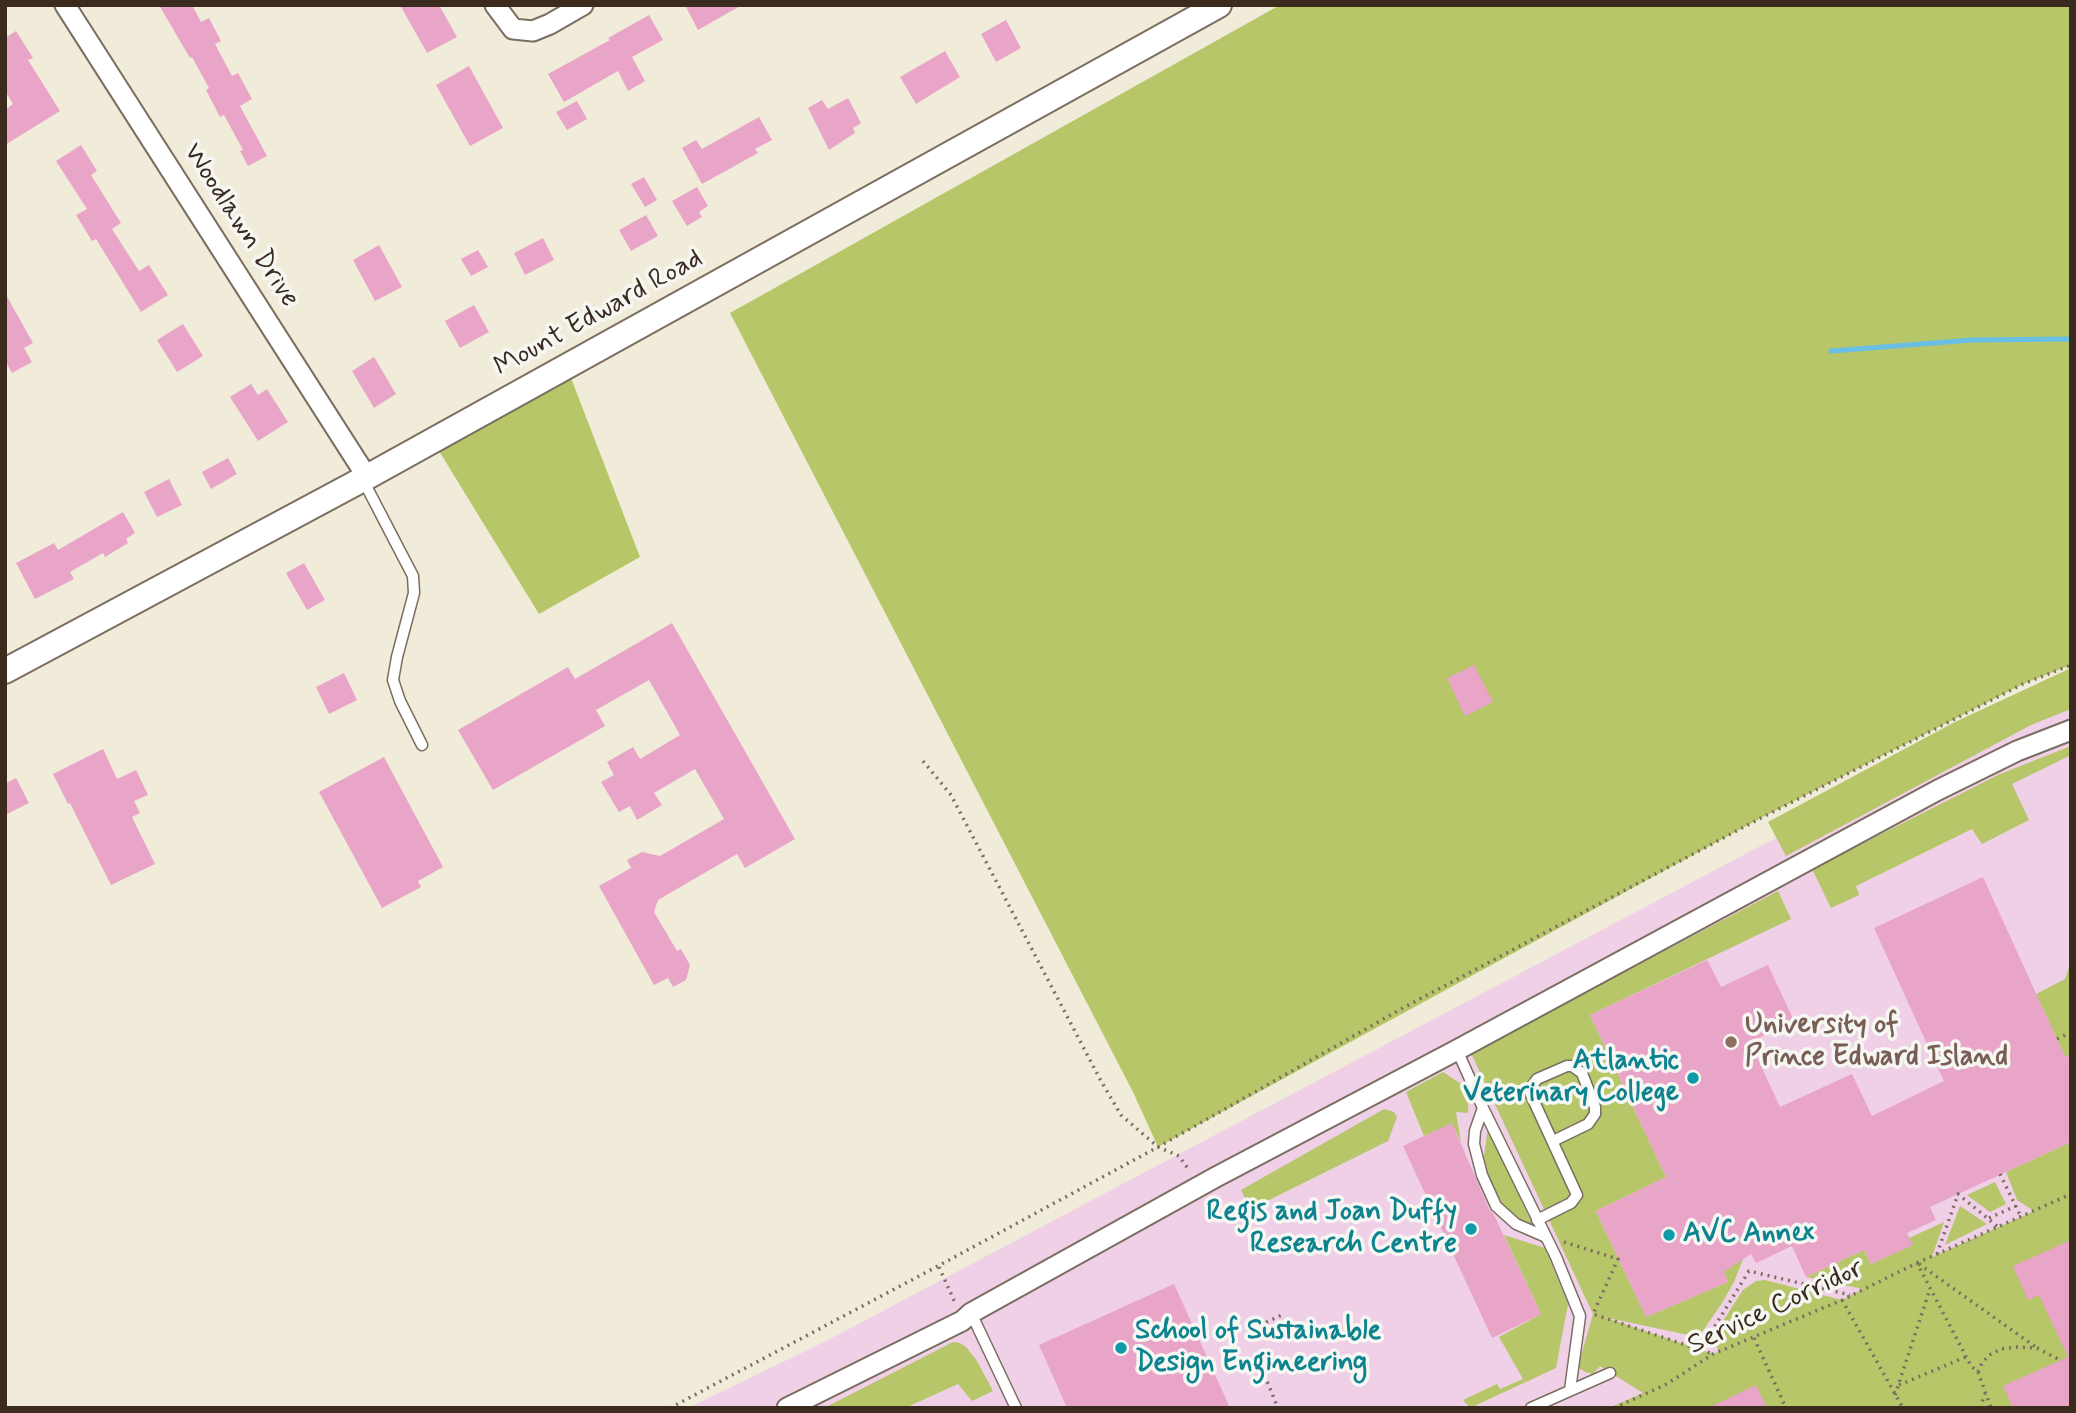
<!DOCTYPE html>
<style>
body{margin:0}
#map{position:relative;width:2076px;height:1413px;overflow:hidden;background:#f1ecda;font-family:Mynerve,sans-serif}
canvas{display:block}
.frame{position:absolute;inset:0;border:7px solid #3b2a1e;pointer-events:none}
</style>
<div id="map">
<canvas width="2076" height="1413"></canvas>
<div class="frame"></div>
</div>
<script>
const g = document.querySelector('canvas').getContext('2d');
g.lineJoin = 'round';
function paint(path, color) {
  g.fillStyle = color;
  g.fill(path, 'evenodd');
}
function shape(rows) {
  const path = new Path2D();
  for (const r of rows) {
    path.moveTo(r[0], r[1]);
    for (let i = 2; i < r.length; i += 2) path.lineTo(r[i], r[i + 1]);
  }
  return path;
}
function stroke(path, color, width, dash) {
  g.strokeStyle = color;
  g.lineWidth = width;
  g.lineCap = dash ? 'butt' : 'round';
  g.setLineDash(dash || []);
  g.stroke(path);
}
function drawText(font, color, halo, rows, align = 'center') {
  g.font = font + ' Mynerve,sans-serif';
  g.lineWidth = 7;
  g.setLineDash([]);
  g.textBaseline = 'middle';
  g.strokeStyle = halo;
  g.fillStyle = color;
  for (const [text, x, y, turn = 0] of rows) {
    g.save();
    g.translate(x, y);
    g.rotate((+turn || 0) * Math.PI / 180);
    g.textAlign = isNaN(turn) ? turn : align;
    if (halo) g.strokeText(text, 0, 0);
    g.fillText(text, 0, 0);
    g.restore();
  }
}
const built = shape([
 [2071,690,2071,1408,688,1408,828,1340,1749,852]
]);
const green = shape([
 [1280,5,2071,5,2071,665,2023,684,1759,819,1158,1147,1133,1092,730,313],
 [571,378,640,557,539,614,439,451],
 [2071,668,2071,709,2031,725,1786,856,1768,822,1955,722],
 [2071,746,2071,755,2012,784,2029,820,1982,844,1972,829,1856,886,1859,895,1831,908,1812,869,2000,774],
 [1778,891,1791,919,1590,1015,1666,1177,1596,1211,1646,1317,1728,1282,1722,1268,1743,1259,1734,1282,1722,1303,1702,1332,1693,1336,1604,1317,1713,1354,1720,1351,1715,1346,1712,1338,1743,1290,1756,1281,1765,1280,1842,1300,1863,1289,1806,1277,1864,1250,1871,1264,1912,1245,1909,1238,1944,1222,1932,1257,2034,1211,2017,1200,2006,1172,2071,1142,2071,1408,1609,1408,1643,1393,1600,1366,1593,1374,1585,1372,1578,1367,1593,1314,1471,1053],
 [2071,962,2071,1054,2065,1057,2036,994,2065,979],
 [1443,1072,1469,1089,1468,1113,1456,1112,1461,1142,1452,1124,1424,1136,1406,1092],
 [1384,1109,1394,1112,1397,1117,1388,1141,1251,1209,1241,1190],
 [1488,1128,1533,1226,1515,1217,1504,1206,1490,1183,1484,1156],
 [1995,1182,2006,1204,1990,1212,1967,1195],
 [1960,1206,1987,1224,1945,1245],
 [1504,1235,1545,1248,1568,1304,1556,1368,1470,1408,1463,1400,1497,1384,1500,1389,1523,1379,1499,1337,1541,1314],
 [953,1342,960,1343,966,1347,977,1361,993,1391,972,1401,958,1384,905,1408,824,1408]
]);
const stream = shape([
 [1831,351,1972,340,2071,339]
]);
const building = shape([
 [159,5,192,5,201,22,209,18,221,41,215,44,232,76,238,73,252,99,240,106,267,156,248,166,240,151,243,150,224,115,220,117,206,90,209,88,192,57,190,58],
 [400,5,439,5,457,37,427,53],
 [685,5,742,5,698,30],
 [649,15,663,40,632,57,645,81,628,91,618,71,564,102,548,74,610,40,608,38],
 [1006,20,1021,48,996,62,981,34],
 [16,31,33,58,28,60,60,111,5,145,5,110,13,104,5,91,5,38],
 [945,51,960,77,916,104,900,77],
 [469,66,503,128,470,146,436,85],
 [848,98,861,123,853,128,855,133,829,150,808,108,822,100,828,109],
 [577,101,587,119,567,130,556,112],
 [759,117,772,140,755,149,758,153,702,184,682,148,696,140,702,149],
 [81,145,97,171,91,175,121,223,112,229,139,271,149,265,168,295,141,312,96,239,92,241,76,215,87,209,56,161],
 [644,177,657,200,645,207,631,184],
 [697,187,708,206,699,212,702,217,687,226,672,201],
 [646,215,658,236,631,251,619,230],
 [543,238,554,260,525,275,514,253],
 [379,245,402,287,375,301,353,260],
 [478,250,488,267,471,276,461,259],
 [5,293,33,343,24,348,32,362,12,373,5,360],
 [474,305,489,332,460,348,445,321],
 [183,324,203,356,177,372,157,340],
 [374,357,396,394,374,408,352,371],
 [251,384,258,395,267,389,288,422,258,441,230,397],
 [228,458,237,474,211,489,202,472],
 [169,479,182,505,157,517,144,492],
 [123,512,135,533,126,539,128,543,105,557,103,553,70,572,74,579,35,599,16,563,54,543,58,550],
 [304,563,325,600,307,610,286,573],
 [672,623,795,839,745,868,737,854,658,900,654,912,677,951,681,949,690,965,686,980,673,987,668,978,654,985,599,886,631,868,627,860,642,852,660,856,724,819,695,769,654,793,662,805,637,820,630,806,619,812,601,782,614,775,607,762,633,747,640,759,680,735,649,680,596,710,605,726,493,790,458,730,568,667,575,679],
 [1474,665,1493,702,1465,716,1447,678],
 [344,673,357,700,329,714,316,687],
 [103,749,117,779,136,770,148,795,134,801,140,813,132,817,155,864,111,885,70,803,68,804,53,774],
 [384,757,443,867,418,881,421,887,382,908,319,792],
 [16,778,29,803,5,815,5,784],
 [1983,877,2065,1057,2071,1054,2071,1142,1930,1207,1936,1220,1907,1233,1913,1245,1871,1264,1864,1250,1806,1277,1792,1246,1756,1263,1751,1254,1724,1272,1728,1282,1646,1317,1596,1211,1666,1177,1590,1015,1707,960,1721,987,1768,965,1794,1021,1750,1042,1780,1107,1852,1074,1872,1116,1944,1081,1874,928],
 [1452,1123,1489,1209,1494,1215,1541,1314,1492,1338,1403,1146],
 [2071,1240,2071,1408,2013,1408,2003,1386,2068,1357,2039,1295,2028,1300,2013,1266],
 [1174,1284,1230,1408,1067,1408,1039,1345],
 [1756,1385,1767,1408,1708,1408]
]);
const path = shape([
 [923,761,951,795,1101,1081,1121,1115,1158,1147,1179,1156,1189,1170],
 [2057,1039,2071,1032],
 [2000,1174,2021,1217],
 [1989,1218,2016,1206],
 [1564,1242,1618,1259,1593,1314,1713,1354],
 [1937,1254,1958,1194,1998,1227],
 [1917,1263,2071,1194],
 [1919,1264,2037,1348],
 [939,1267,956,1305],
 [1842,1300,1903,1408],
 [1247,1331,1282,1315],
 [1754,1338,1786,1408],
 [1700,1350,1749,1271,1850,1295],
 [1262,1369,1278,1408],
 [1978,1372,1982,1363,1989,1355,2001,1349,2016,1347,2037,1348,2062,1361],
 [1899,1385,1966,1357],
 [1895,1395,1930,1289],
 [670,1408,938,1266,1158,1147,1401,1009,1759,819,2023,684,2071,665],
 [1614,1408,1667,1384,1713,1354,1842,1300,1917,1263,1971,1366,1978,1372,1991,1408],
 [1980,1408,1985,1394]
]);
const service = shape([
 [363,480,413,576,414,593,397,657,393,680,400,701,422,745],
 [1457,1050,1483,1108,1556,1257,1580,1316,1570,1390],
 [1483,1108,1475,1131,1474,1144,1482,1175,1496,1206,1516,1224,1546,1237],
 [1537,1220,1571,1203,1577,1195,1531,1095,1530,1089,1537,1079,1567,1066,1572,1066,1582,1073,1595,1107,1595,1114,1588,1124,1553,1141],
 [971,1313,1016,1408],
 [1531,1408,1610,1373]
]);
const minor = shape([
 [65,5,367,477],
 [495,5,513,29,533,31,550,24,583,5],
 [787,1408,962,1321,971,1313,1216,1177,1457,1050,1938,790,2017,751,2071,730]
]);
const tertiary = shape([
 [5,671,367,477,1219,5]
]);
const markers = [
 [1731,1042,7,"#8d6e63"],
 [1693,1078,7,"#0f9aa8"],
 [1471,1229,7,"#0f9aa8"],
 [1669,1235,7,"#0f9aa8"],
 [1121,1348,7,"#0f9aa8"]
];
const streetNames = [
 ["Woodlawn Drive",240,226,57],
 ["Mount Edward Road",599,314,-29],
 ["Service Corridor",1776,1308,-25]
];
const educationNames = [
 ["University of",1745,1026],
 ["Prince Edward Island",1745,1058]
];
const cultureNames = [
 ["Atlantic",1679,1062],
 ["Veterinary College",1679,1094],
 ["Regis and Joan Duffy",1457,1213],
 ["Research Centre",1457,1245],
 ["AVC Annex",1683,1235,"left"],
 ["School of Sustainable",1135,1332,"left"],
 ["Design Engineering",1135,1364,"left"]
];
paint(built, '#efd0e6');
paint(green, '#b6c668');
stroke(stream, '#6abee6', 5);
paint(building, '#e8a5c8');
stroke(service, '#7b6e60', 13);
stroke(minor, '#7b6e60', 23);
stroke(tertiary, '#7b6e60', 28);
stroke(path, '#7b6e60', 3.5, [2, 5]);
stroke(service, '#fff', 10);
stroke(minor, '#fff', 19);
stroke(tertiary, '#fff', 24);
for (const [x, y, r, color] of markers) {
  const dot = new Path2D();
  dot.arc(x, y, r, 0, 2 * Math.PI);
  g.fillStyle = color;
  g.fill(dot);
  stroke(dot, '#f6f6f2', 2.5);
}
drawText('28px', '#3b2a1e', '#f6f6f2', streetNames);
drawText('bold 28px', '#785e54', '#f6f6f2', educationNames, 'left');
drawText('bold 28px', '#0d838f', '#f6f6f2', cultureNames, 'right');
</script>
